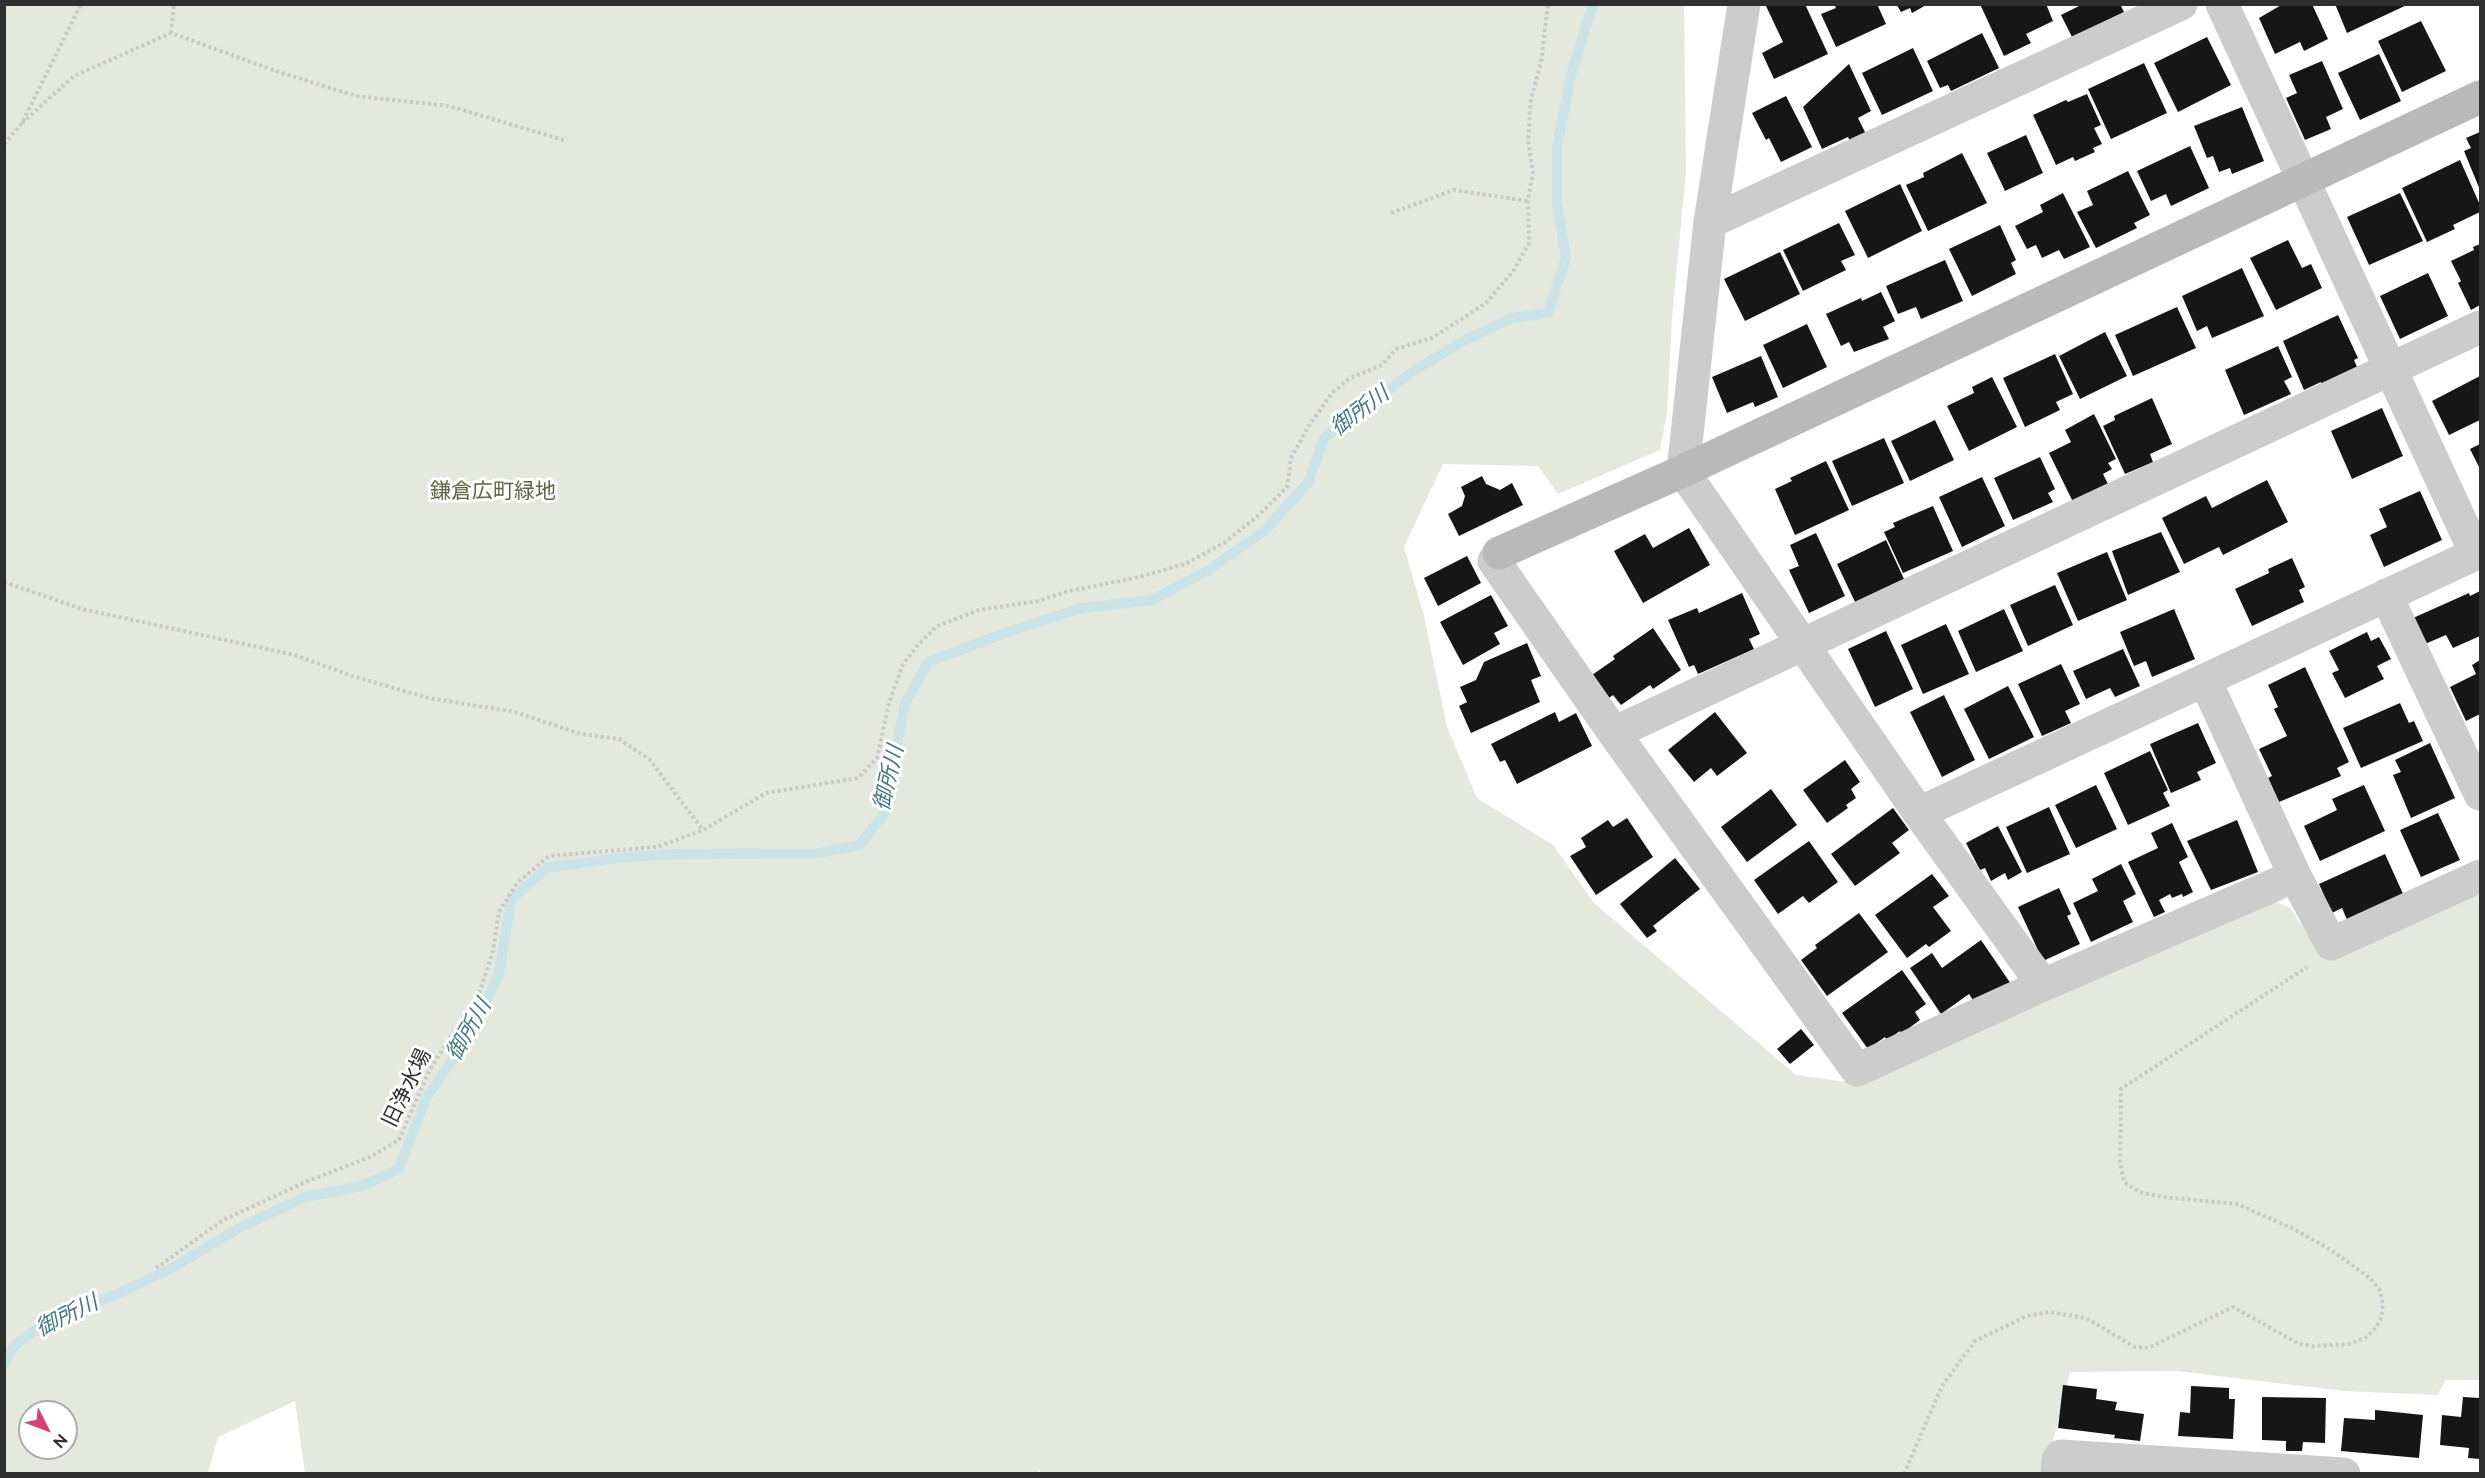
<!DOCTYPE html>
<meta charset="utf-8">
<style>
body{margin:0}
#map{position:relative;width:2485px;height:1478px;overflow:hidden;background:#fff;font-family:Raleway,sans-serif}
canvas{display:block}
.frame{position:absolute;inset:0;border:6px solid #2f2f2f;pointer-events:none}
.north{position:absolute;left:18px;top:1400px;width:60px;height:60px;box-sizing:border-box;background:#fff;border:2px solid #acacac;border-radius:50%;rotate:132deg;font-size:16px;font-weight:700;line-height:24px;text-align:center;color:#2f2f2f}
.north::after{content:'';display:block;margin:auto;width:21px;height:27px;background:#d44373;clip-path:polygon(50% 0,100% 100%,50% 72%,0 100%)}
</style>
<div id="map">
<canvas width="2485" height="1478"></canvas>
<div class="frame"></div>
<div class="north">N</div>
</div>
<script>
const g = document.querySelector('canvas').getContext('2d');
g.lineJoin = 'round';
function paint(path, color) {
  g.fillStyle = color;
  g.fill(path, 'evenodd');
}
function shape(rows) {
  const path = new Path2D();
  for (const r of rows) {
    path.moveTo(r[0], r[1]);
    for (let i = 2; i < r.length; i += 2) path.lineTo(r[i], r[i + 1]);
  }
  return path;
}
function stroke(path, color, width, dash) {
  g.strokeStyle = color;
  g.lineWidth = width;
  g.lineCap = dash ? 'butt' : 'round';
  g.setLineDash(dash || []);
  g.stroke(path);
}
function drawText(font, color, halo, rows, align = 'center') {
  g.font = font + ' Raleway,"Noto Sans JP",sans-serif';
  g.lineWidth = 6;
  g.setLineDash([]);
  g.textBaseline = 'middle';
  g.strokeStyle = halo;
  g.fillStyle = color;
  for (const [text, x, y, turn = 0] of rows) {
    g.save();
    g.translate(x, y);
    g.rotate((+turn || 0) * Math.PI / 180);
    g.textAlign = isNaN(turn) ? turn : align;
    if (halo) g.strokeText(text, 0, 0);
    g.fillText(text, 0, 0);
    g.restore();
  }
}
const green = shape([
 [4,5,1684,5,1686,172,1672,318,1667,413,1660,450,1558,494,1538,466,1443,464,1404,547,1424,616,1447,727,1477,798,1553,845,1594,903,1796,1075,1861,1084,2203,929,2276,902,2290,908,2315,946,2480,890,2480,1380,2446,1380,2437,1395,2344,1391,2176,1371,2070,1372,2045,1474,1040,1474,1040,1470,1035,1474,305,1474,295,1401,218,1437,208,1473,5,1473],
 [30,1412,66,1412,66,1448,30,1448]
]);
const stream = shape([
 [4,1364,15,1345,46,1322,115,1295,172,1268,241,1227,305,1197,362,1186,399,1169,426,1098,475,1027,499,974,511,900,547,868,617,858,673,854,819,853,860,845,883,815,905,703,928,662,1005,633,1082,608,1152,600,1209,570,1264,531,1308,483,1324,438,1348,420,1414,371,1463,341,1512,318,1548,313,1566,258,1557,204,1557,147,1571,75,1593,4]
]);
const building = shape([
 [1770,4,1805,4,1828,54,1774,79,1762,53,1783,42,1766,6],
 [1834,4,1877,4,1886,24,1836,47,1821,14,1836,8],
 [1896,4,1928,4,1912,13,1910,8,1901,12],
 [1980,4,2046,4,2053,21,2026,34,2031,43,2004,56],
 [2083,4,2120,4,2124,12,2072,37,2061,15],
 [2283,4,2312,4,2328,39,2304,51,2300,42,2275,54,2259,18],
 [2335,4,2409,4,2347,33],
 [2421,21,2446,71,2402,92,2378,41],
 [1982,33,1999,68,1951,91,1948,85,1940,88,1927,61],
 [2207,37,2231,85,2178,112,2154,63],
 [1913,48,1933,91,1882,115,1862,73],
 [2379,54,2401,101,2360,120,2338,73],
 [2322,61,2343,109,2326,117,2331,129,2305,140,2286,98,2297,93,2289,75],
 [2144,63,2167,113,2111,139,2088,89],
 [1849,64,1871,111,1858,118,1866,134,1850,141,1848,137,1822,149,1803,107],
 [2087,94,2101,125,2094,128,2102,144,2093,148,2095,152,2075,161,2073,157,2056,165,2033,115,2066,100,2068,102],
 [1786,96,1812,147,1781,162,1769,138,1766,140,1752,113],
 [2242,107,2264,161,2232,174,2230,168,2219,172,2213,156,2207,158,2194,126],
 [2480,132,2480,190,2464,151,2471,148,2466,138],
 [2026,135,2043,173,2005,191,1987,153],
 [2190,146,2209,188,2171,206,2166,194,2151,201,2137,171],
 [1962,153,1987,203,1928,231,1906,185,1924,177,1923,173],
 [2460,160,2480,205,2480,212,2453,225,2455,229,2427,242,2402,188],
 [2128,171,2150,215,2134,223,2137,228,2096,248,2077,212,2093,205,2087,191],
 [1900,184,1922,231,1868,258,1845,211],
 [2063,193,2090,247,2064,259,2059,250,2042,258,2036,245,2027,249,2015,226,2043,212,2040,205],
 [2400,193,2423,241,2369,265,2347,217],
 [1839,223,1855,255,1841,261,1846,270,1803,291,1783,250],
 [2000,225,2016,260,2011,263,2016,274,1972,296,1949,249],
 [2288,240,2302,268,2311,264,2322,288,2276,310,2250,258],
 [2480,244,2480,305,2471,310,2458,283,2461,281,2451,261,2474,250,2473,247],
 [1780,252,1800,294,1745,321,1724,279],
 [1945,260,1963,301,1921,319,1916,307,1898,314,1886,286],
 [2242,268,2264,316,2212,338,2207,326,2197,331,2182,296],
 [2428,273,2448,316,2400,339,2380,296],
 [1881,292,1895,321,1883,327,1889,339,1854,352,1849,342,1841,346,1826,314,1861,298,1862,301],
 [2177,307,2196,348,2133,376,2115,335],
 [2338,315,2358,358,2354,360,2358,369,2322,385,2321,382,2304,390,2283,341],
 [1807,324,1827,367,1783,388,1763,345],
 [2105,332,2127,376,2080,399,2059,356],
 [2278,346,2292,377,2284,381,2291,394,2244,415,2225,370],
 [2055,354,2073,394,2056,402,2060,410,2025,427,2003,378],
 [1761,356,1778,397,1755,407,1753,402,1727,413,1712,377],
 [2480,376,2480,420,2449,435,2432,401],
 [1992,377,2017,427,1969,451,1947,406,1974,393,1972,387],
 [2152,398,2172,444,2150,454,2153,462,2125,474,2103,426,2115,420,2114,416],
 [2382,408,2403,456,2352,479,2331,431],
 [2094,414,2116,459,2108,463,2112,469,2103,474,2108,484,2073,502,2049,453,2071,442,2065,430],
 [1935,420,1954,460,1910,481,1891,441],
 [1884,438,1904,483,1852,506,1832,461],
 [2480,444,2480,469,2470,449],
 [2040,457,2055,489,2048,493,2053,502,2013,520,1994,478],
 [1826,461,1849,510,1795,535,1775,489,1792,481,1790,478],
 [1482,476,1486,484,1500,490,1512,483,1523,505,1459,536,1448,514,1462,506,1465,496,1461,487],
 [1982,477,2005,526,1962,547,1939,497],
 [2267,480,2288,522,2223,555,2219,547,2184,564,2162,518,2206,496,2212,508],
 [2420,491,2442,540,2384,567,2370,535,2387,527,2379,509],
 [1933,506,1953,551,1903,573,1884,532,1895,527,1893,523],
 [1689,528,1710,565,1643,603,1614,551,1645,534,1653,548],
 [2161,532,2180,572,2128,595,2112,551],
 [1816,533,1845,596,1809,613,1789,570,1799,566,1790,545],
 [1886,540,1904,579,1855,602,1837,564],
 [2107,552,2127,600,2078,621,2057,573],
 [1467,556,1481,583,1438,606,1424,578],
 [2292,558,2305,587,2299,590,2304,602,2252,626,2235,589,2269,573,2268,569],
 [2055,585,2073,625,2028,646,2010,605],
 [2480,591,2480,636,2453,648,2446,635,2425,644,2413,618,2469,593,2470,596],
 [1742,593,1760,634,1749,639,1754,649,1698,674,1694,665,1689,667,1668,620,1697,608,1699,613],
 [1491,595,1508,626,1494,633,1500,644,1463,665,1440,622],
 [2004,609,2023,651,1976,672,1958,631],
 [2174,609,2195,659,2152,677,2146,661,2134,666,2120,632],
 [1946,624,1969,674,1923,694,1901,645],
 [1653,628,1681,670,1653,689,1650,685,1621,705,1613,695,1609,698,1592,675,1615,659,1613,656],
 [1886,631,1913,689,1875,707,1848,649],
 [2367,632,2371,641,2379,637,2391,659,2377,666,2384,679,2345,698,2332,673,2339,670,2329,651],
 [1527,643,1541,676,1531,680,1540,702,1471,733,1459,706,1467,702,1460,687,1476,680,1484,662],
 [2123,649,2140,686,2115,697,2110,688,2086,699,2073,671],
 [2480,660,2480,714,2466,721,2450,687,2476,674,2472,665],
 [2061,664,2080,704,2065,711,2071,723,2042,736,2018,684],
 [2305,667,2349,762,2337,768,2341,776,2279,802,2268,778,2272,776,2259,749,2287,736,2274,709,2278,707,2268,685],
 [2008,686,2034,737,1989,759,1964,709],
 [1944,695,1975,760,1942,777,1910,712],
 [2400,703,2409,723,2414,721,2423,741,2361,768,2343,728],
 [1555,712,1559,722,1576,713,1592,746,1517,784,1505,760,1500,762,1491,744],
 [1715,712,1747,753,1717,776,1711,768,1694,782,1668,750],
 [2198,723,2216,763,2197,772,2201,780,2171,793,2150,744],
 [2430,743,2455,798,2411,818,2393,775,2401,772,2395,760],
 [2150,751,2168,790,2163,793,2170,806,2128,825,2104,773],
 [1845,760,1860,782,1851,789,1856,798,1846,805,1848,808,1827,823,1803,790],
 [2096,785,2117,829,2076,848,2055,805],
 [2364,785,2385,831,2320,861,2304,826,2337,810,2332,799],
 [1771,789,1797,825,1747,862,1721,827],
 [2049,807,2070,854,2027,873,2006,827],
 [1893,808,1909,830,1892,843,1900,853,1855,886,1831,854],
 [2438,813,2460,860,2421,877,2400,830],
 [1627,818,1653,857,1596,895,1570,856,1586,847,1581,838,1608,820,1613,827],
 [2237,820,2258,872,2211,890,2187,841],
 [2172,823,2188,857,2179,862,2193,892,2183,897,2182,894,2172,898,2170,894,2159,900,2165,912,2154,917,2128,862,2158,848,2151,833],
 [1998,826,2022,872,2008,880,2005,873,1991,881,1985,868,1980,870,1966,843],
 [1809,841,1838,882,1809,903,1803,896,1778,914,1754,880],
 [2385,854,2404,896,2348,922,2342,908,2332,913,2319,884],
 [1675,858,1700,889,1653,926,1657,931,1647,938,1620,904],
 [2121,864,2136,894,2123,901,2133,922,2091,942,2073,903,2098,891,2092,879],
 [1932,874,1949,896,1933,907,1951,931,1929,947,1926,944,1907,958,1875,915],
 [2059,888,2071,914,2067,916,2080,944,2043,961,2018,907],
 [1859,913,1888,952,1827,996,1801,960,1817,948,1815,945],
 [1981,940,2011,984,1975,1003,1969,994,1941,1014,1910,968,1932,953,1942,968],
 [1902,970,1926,1004,1915,1012,1920,1020,1901,1034,1900,1031,1887,1040,1885,1037,1868,1049,1842,1013],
 [1801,1029,1814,1045,1790,1064,1777,1049],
 [2063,1385,2097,1389,2096,1399,2117,1402,2115,1410,2144,1414,2140,1441,2114,1438,2115,1435,2058,1428],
 [2191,1386,2229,1388,2229,1399,2235,1399,2233,1439,2178,1436,2180,1412,2190,1413],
 [2262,1397,2326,1398,2325,1443,2303,1442,2302,1451,2286,1451,2286,1441,2262,1440],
 [2463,1397,2480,1398,2480,1459,2468,1458,2469,1448,2440,1445,2442,1415,2461,1417],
 [2375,1410,2423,1415,2419,1458,2341,1451,2344,1418,2375,1420]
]);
const path = shape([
 [171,33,174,4],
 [22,123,74,76,171,33,276,71,356,96,449,106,567,141],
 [4,144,22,123,81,4],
 [1391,213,1454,190,1528,201],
 [4,582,82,609,295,655,352,676,429,698,515,712,581,734,619,739,649,759,703,830],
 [156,1268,223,1220,303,1183,370,1157,399,1140,429,1071,480,991,493,951,499,912,517,883,549,856,657,847,703,830,766,793,858,778,877,758,889,703,903,664,919,644,937,626,979,610,1038,601,1065,592,1139,577,1185,564,1224,543,1259,515,1287,487,1291,458,1308,427,1332,393,1350,378,1382,365,1396,349,1432,338,1486,303,1514,270,1529,243,1528,201,1533,172,1528,141,1531,99,1541,63,1548,4],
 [1904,1474,1942,1386,1975,1341,2027,1316,2049,1312,2086,1318,2135,1347,2148,1348,2233,1307,2299,1344,2313,1346,2349,1344,2365,1338,2376,1328,2382,1315,2383,1304,2380,1291,2371,1279,2331,1250,2294,1229,2237,1204,2163,1197,2139,1192,2124,1182,2120,1162,2121,1089,2307,967]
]);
const street = shape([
 [1744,4,1710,222,1683,471,1919,813,2043,985],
 [2222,4,2476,554],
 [1710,222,2181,4],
 [1499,553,1494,561,1614,733,1857,1070,2043,985,2295,876,2331,944,2480,876],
 [2386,595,2480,794],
 [2205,680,2295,876],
 [1614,733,2480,327],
 [1919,813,2480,552],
 [2057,1474,2058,1460,2061,1456,2344,1474]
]);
const secondary = shape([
 [1499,553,1683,471,2480,97]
]);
const parkNames = [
 ["鎌倉広町緑地",493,492]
];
const streetNames = [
 ["旧浄水場",407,1088,-64]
];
const waterNames = [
 ["御所川",1360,411,-37],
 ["御所川",889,778,-77],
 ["御所川",469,1030,-60],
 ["御所川",67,1316,-26]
];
paint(green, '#e5e8dc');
stroke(stream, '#cae3e7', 10);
paint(building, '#161616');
stroke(path, '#c9c9c9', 4, [3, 3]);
stroke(street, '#ccc', 33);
stroke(secondary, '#b9b9b9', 33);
drawText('21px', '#5c6741', '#fff', parkNames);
drawText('21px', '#2f2f2f', '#fff', streetNames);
drawText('italic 22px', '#427a84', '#fff', waterNames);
</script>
